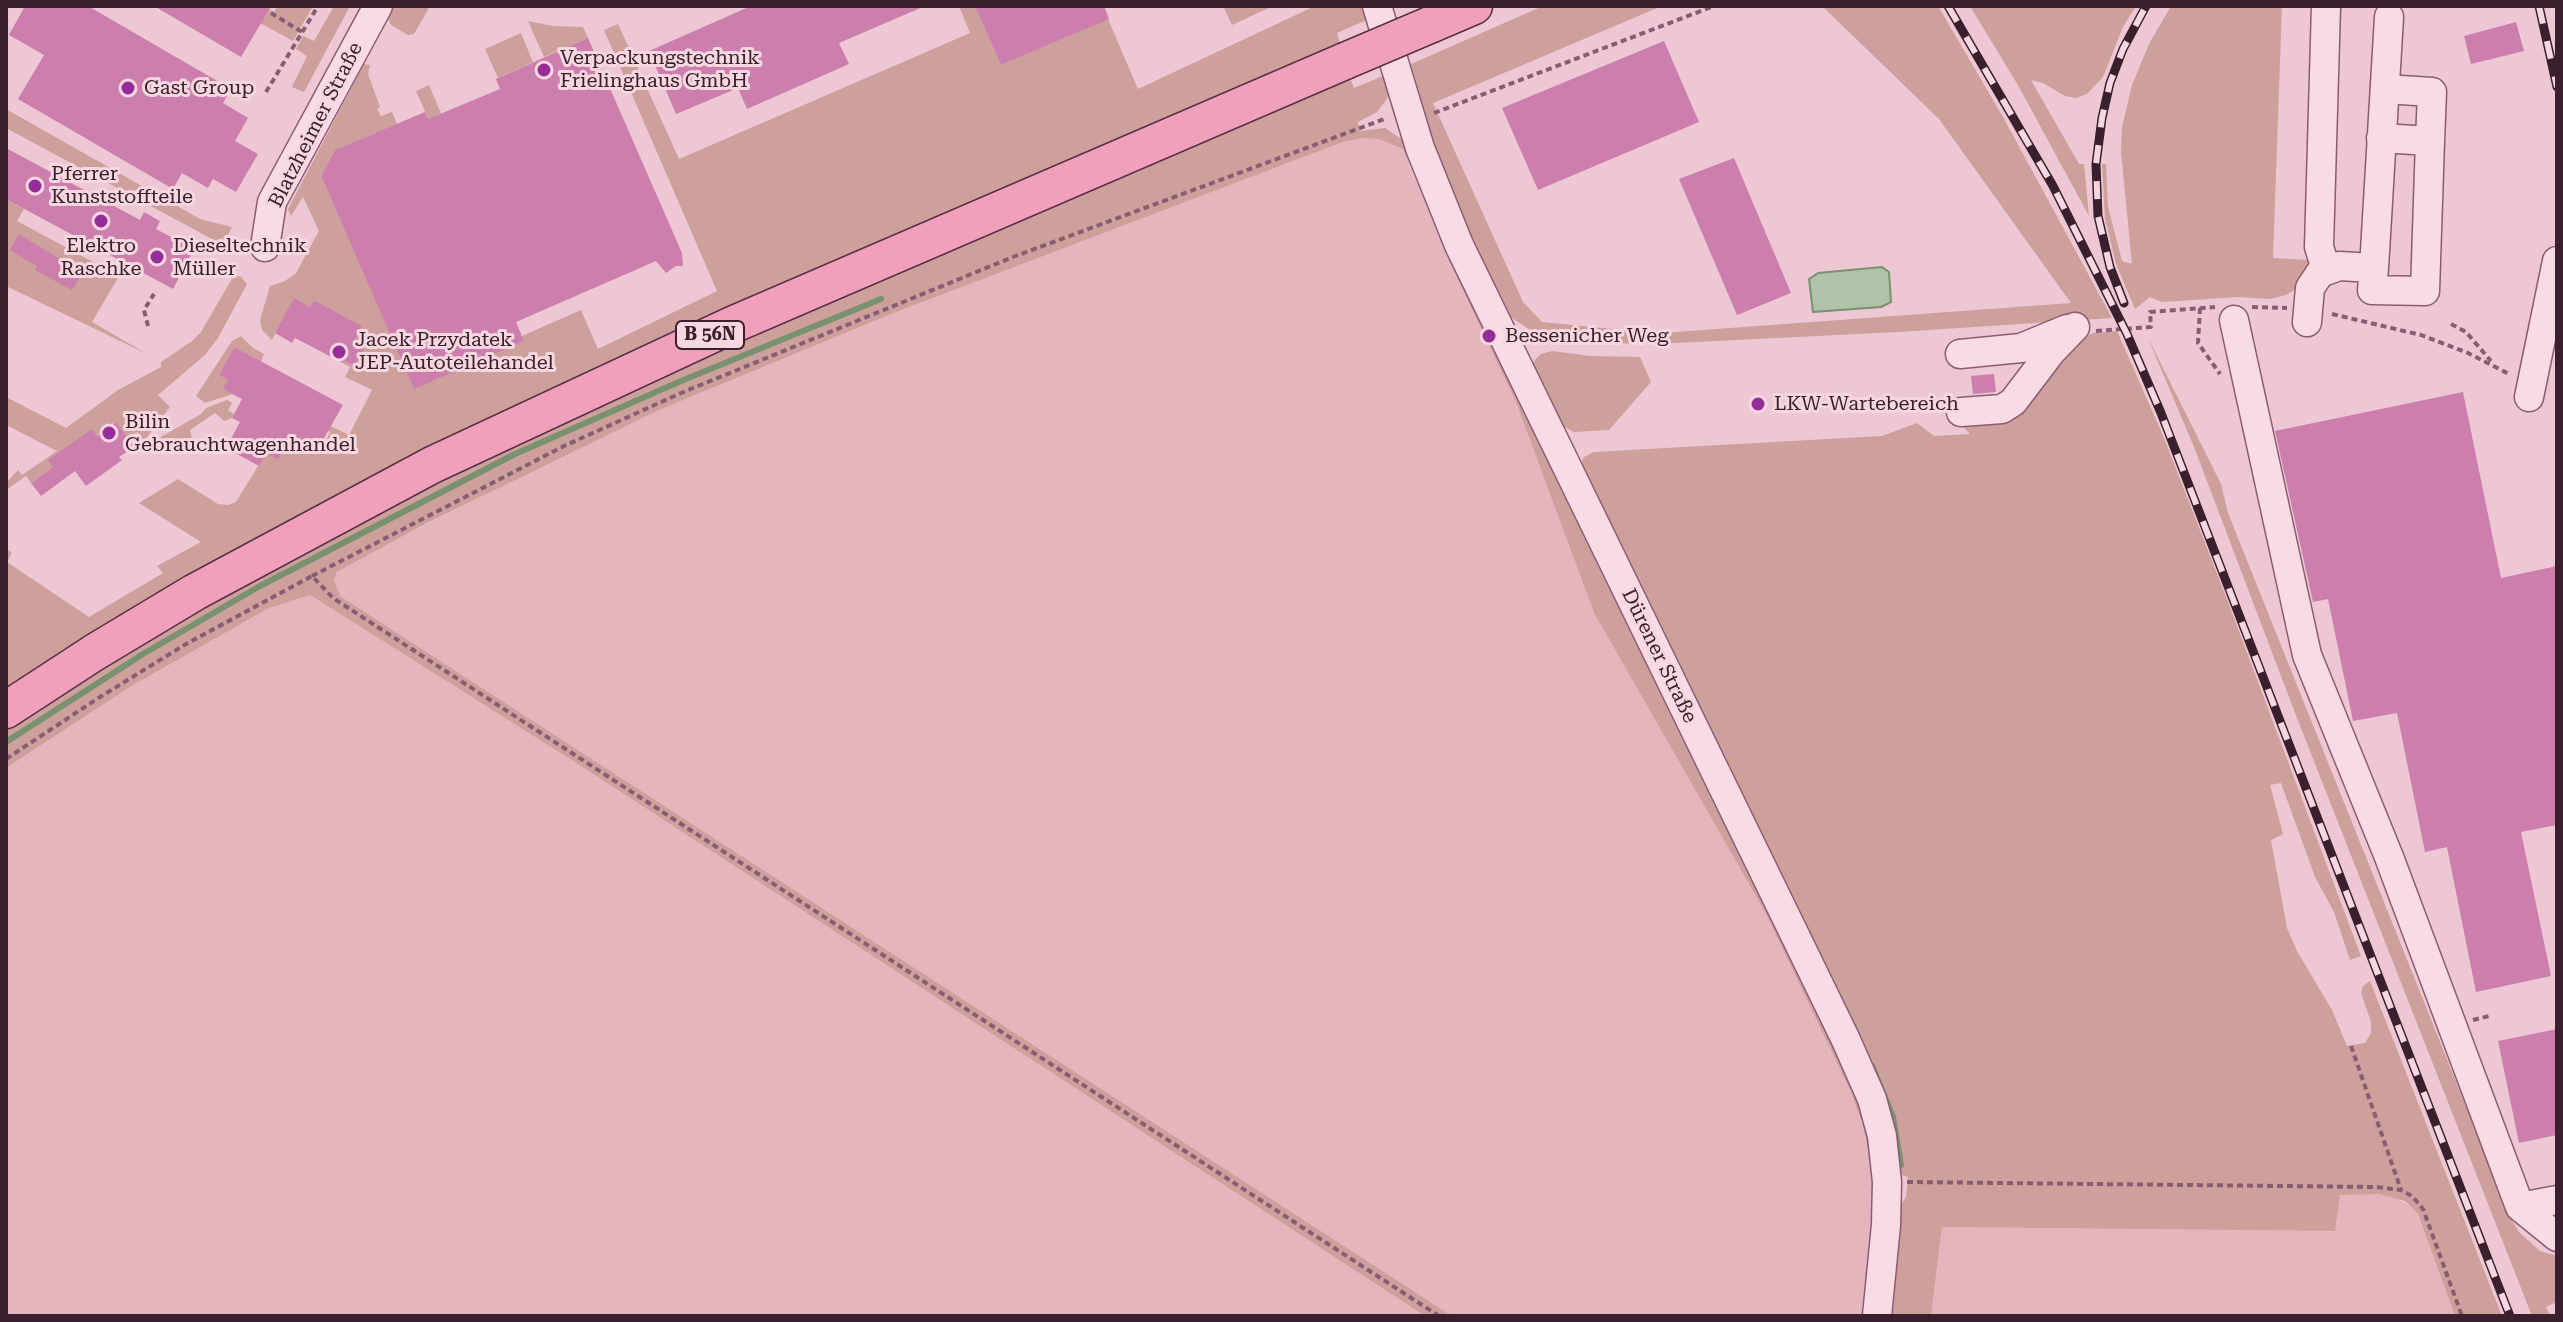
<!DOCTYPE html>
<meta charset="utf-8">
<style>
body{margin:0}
#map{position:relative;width:2563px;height:1322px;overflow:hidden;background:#eec7d4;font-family:"Roboto Serif",serif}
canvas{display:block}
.frame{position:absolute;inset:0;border:8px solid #3a202e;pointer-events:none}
</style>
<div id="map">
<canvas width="2563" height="1322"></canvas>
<div class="frame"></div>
</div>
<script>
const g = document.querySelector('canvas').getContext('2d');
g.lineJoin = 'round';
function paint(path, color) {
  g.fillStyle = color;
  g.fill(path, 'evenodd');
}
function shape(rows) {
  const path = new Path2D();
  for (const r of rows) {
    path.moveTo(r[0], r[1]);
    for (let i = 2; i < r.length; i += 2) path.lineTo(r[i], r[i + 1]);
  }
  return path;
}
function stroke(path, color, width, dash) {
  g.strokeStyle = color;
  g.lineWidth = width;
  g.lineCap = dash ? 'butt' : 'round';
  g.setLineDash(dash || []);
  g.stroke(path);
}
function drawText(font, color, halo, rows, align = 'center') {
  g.font = font + ' "Roboto Serif",serif';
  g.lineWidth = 6;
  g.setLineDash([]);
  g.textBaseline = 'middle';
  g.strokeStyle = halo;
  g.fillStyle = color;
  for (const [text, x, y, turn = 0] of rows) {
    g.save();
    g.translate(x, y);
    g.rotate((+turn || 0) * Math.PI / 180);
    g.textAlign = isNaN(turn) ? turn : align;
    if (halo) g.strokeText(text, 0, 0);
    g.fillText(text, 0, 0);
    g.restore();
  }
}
const farmland = shape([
 [1364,138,1379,139,1403,149,1448,259,1516,402,1594,613,1765,912,1850,1090,1863,1125,1870,1159,1873,1192,1872,1223,1862,1316,1452,1316,340,596,336,588,334,580,337,573,370,553,554,460,659,410,896,312,1343,142],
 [310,595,578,764,1425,1316,6,1316,6,768,130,687,267,609],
 [2339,1194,2379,1194,2394,1197,2413,1208,2418,1215,2455,1316,1931,1316,1942,1227,2335,1231]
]);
const green = shape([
 [278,6,313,6,293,41,260,23,269,9,274,12],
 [334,6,350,6,304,92,292,87,307,56,296,49,303,36,314,41],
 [395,6,430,6,414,34,408,35,391,25,388,19],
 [959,6,990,6,978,12,1001,65,1108,19,1138,89,1315,6,1365,6,1369,19,1337,33,1340,44,633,350,405,458,194,572,6,689,6,548,12,553,7,562,89,617,163,573,157,566,201,542,139,503,178,479,218,504,228,505,236,502,266,453,278,460,288,443,302,454,314,436,326,441,330,432,327,430,331,426,349,435,372,390,345,377,350,367,343,363,344,361,355,366,364,351,353,344,362,326,314,300,310,307,294,299,272,340,262,330,260,320,270,286,285,281,296,273,319,231,303,197,291,216,288,209,364,64,370,65,368,74,380,107,377,109,381,116,392,112,397,124,335,150,321,176,414,388,524,341,522,336,581,310,598,349,717,291,604,30,618,24,679,159,970,33],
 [1229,6,1273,6,1232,25,1224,8],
 [1543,6,1662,6,1433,103,1523,302,1542,322,1634,331,1634,344,1559,339,1529,329,1506,314,1495,299,1421,126,1429,125,1411,64],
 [1822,6,1938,6,2003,117,2112,318,1898,332,1656,344,1662,333,2071,303,1939,119],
 [1970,6,2136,6,2123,27,2103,77,2087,94,2076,98,2065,96,2043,83,2031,80,2079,164,2084,164,2089,216,2019,87],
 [2171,6,2282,6,2273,258,2309,260,2308,272,2294,290,2286,295,2270,299,2239,297,2162,302,2150,297,2135,309,2116,264,2105,218,2102,164,2106,164,2108,207,2122,261,2132,264,2121,152,2122,127,2132,85,2149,44],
 [528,21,553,26,583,27,588,38,544,57],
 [521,33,533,62,498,78,485,49],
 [1385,75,1389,90,1387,99,1377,112,1358,122,1360,131,1385,128,1406,142,1851,1071,1876,1158,1868,1316,1862,1316,1872,1223,1873,1192,1870,1159,1863,1125,1850,1090,1765,912,1594,613,1516,402,1448,259,1415,173,1403,149,1379,139,1363,138,1343,142,896,312,659,410,425,524,337,572,334,580,340,596,1452,1316,1425,1316,578,764,310,595,267,609,130,687,6,768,6,731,85,678,202,608,336,534,490,456,811,310,1350,78,1354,88],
 [429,85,446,125,433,130,416,91],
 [6,109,200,219,232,227,223,245,6,128],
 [6,199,24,209,17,221,119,276,92,322,147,354,6,286],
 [240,276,247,284,218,338,205,355,158,395,170,407,144,441,137,432,123,441,115,422,31,483,26,476,6,490,6,483,18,470,22,475,57,451,6,425,6,397,66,428,118,390,161,367,161,362,192,341,201,332,230,282,234,277],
 [2117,331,2164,438,2225,594,2361,956,2350,960,2334,912,2315,877,2281,783,2270,785,2283,834,2271,840,2287,928,2297,951,2332,1010,2347,1046,2365,1043,2371,1033,2371,1022,2361,993,2363,986,2370,981,2502,1316,2455,1316,2418,1214,2405,1201,2379,1194,2340,1195,2335,1231,1942,1227,1931,1316,1885,1316,1898,1209,1906,1197,1908,1177,1899,1174,1579,468,1584,457,1594,452,1882,436,1917,423,1934,436,1970,434,1957,420,2009,416,2081,339,2093,333],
 [241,336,252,347,264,354,261,362,234,347,219,375,228,380,233,394,205,403,196,396,232,341],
 [2147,336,2221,484,2228,513,2511,1219,2519,1232,2540,1251,2557,1256,2557,1302,2546,1307,2550,1316,2532,1316,2295,713,2194,447],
 [1552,351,1590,356,1640,357,1651,382,1609,430,1574,432,1557,423,1530,365,1541,354],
 [227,400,232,403,228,410,234,414,232,418,224,421,215,413,190,430,193,442,169,449,154,441,201,414,206,408]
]);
const water = shape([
 [1882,267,1889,272,1891,302,1881,307,1813,312,1809,279,1818,273,1882,267]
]);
const stream = shape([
 [6,742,143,654,260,586,515,454,681,381,881,299],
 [1872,1066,1893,1117,1901,1165]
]);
const building = shape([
 [25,6,88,6,231,89,223,103,248,118,235,141,258,154,236,192,213,179,208,188,182,173,173,189,18,99,44,55,9,35],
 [154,6,271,6,241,57],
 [751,6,925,6,839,43,849,64,747,109,738,88,676,114,649,51],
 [975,6,1104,6,1109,19,1001,65],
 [2516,22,2524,51,2471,64,2464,36],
 [588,38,682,253,683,266,676,266,666,273,656,261,516,322,524,341,414,389,321,176,335,150,425,112,428,119,500,89,496,79],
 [1664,41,1699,122,1538,190,1502,108],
 [6,148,140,220,144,212,160,221,156,229,194,249,173,289,6,199],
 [1734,158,1791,293,1737,315,1679,179],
 [19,234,82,273,72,290,35,270,37,266,10,250],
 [294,298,310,307,314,300,362,326,353,344,364,350,355,366,344,361,343,363,295,338,292,343,275,333],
 [234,347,343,405,323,440,315,437,302,455,288,443,278,460,266,453,259,466,226,448,240,422,232,418,242,399,223,389,228,380,219,375],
 [1994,374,1996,392,1973,394,1971,376],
 [2463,392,2501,578,2557,566,2557,825,2521,832,2551,976,2476,992,2447,847,2425,852,2397,713,2353,721,2328,599,2313,602,2275,431],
 [116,422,134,447,119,457,122,460,86,486,75,471,41,496,31,483,53,467,48,460,92,429,97,436],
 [2557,1029,2557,1135,2519,1143,2498,1041]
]);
const path = shape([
 [271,13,302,32],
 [266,92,318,6],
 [1434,113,1714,6],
 [2252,307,2287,308],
 [2200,308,2198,343,2220,374],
 [2332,314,2421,335,2468,353,2511,375],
 [2451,324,2466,332,2491,361],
 [148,326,144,310,154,294],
 [2096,331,2151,327,2150,312,2215,307],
 [312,576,564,446,681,393,1013,257,1387,118],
 [6,759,100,697,186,644,312,576,333,598,1439,1316],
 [2473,1020,2489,1016],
 [2351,1046,2401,1190],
 [1907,1182,2376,1187,2401,1190,2412,1196,2423,1209,2462,1316]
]);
const minor = shape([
 [1377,6,1420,148,1459,245,1845,1038,1872,1099,1882,1136,1887,1182,1886,1225,1877,1316],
 [2326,6,2319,247,2326,269],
 [2385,89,2432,92,2430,141],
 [265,247,272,202,378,6],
 [2374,268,2372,290,2425,291,2430,141,2381,138],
 [2234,320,2307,655,2389,857,2520,1207,2557,1237],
 [2307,322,2310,288,2320,273,2339,266,2374,268,2389,17],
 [1960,354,2021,348,2067,329],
 [2529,397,2557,261],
 [1961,412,2002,409,2013,402,2051,352,2075,327],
 [2520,1207,2557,1200]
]);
const major = shape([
 [1432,24,1474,6],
 [6,710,95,652,195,592,432,465,732,325,1345,61]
]);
const rail = shape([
 [1948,6,2053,186,2127,334,2161,413,2510,1316],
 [2539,6,2557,87],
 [2124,303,2110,267,2098,216,2096,164,2102,118,2110,83,2123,49,2146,6]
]);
const majorBridge = shape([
 [1345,61,1432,24]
]);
const markers = [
 [544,70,8,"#952d98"],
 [128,88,8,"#952d98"],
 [35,186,8,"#952d98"],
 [101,221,8,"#952d98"],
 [157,257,8,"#952d98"],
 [1489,336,8,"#952d98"],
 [339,352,8,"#952d98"],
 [1758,404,8,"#952d98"],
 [109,433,8,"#952d98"]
];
const shields = [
 [710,335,68]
];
const shieldNames = [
 ["B 56N",710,335]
];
const poiNames = [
 ["Verpackungstechnik",560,58],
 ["Frielinghaus GmbH",560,81],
 ["Gast Group",144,88],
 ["Pferrer",51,174],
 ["Kunststoffteile",51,197],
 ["Elektro",101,246,"center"],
 ["Raschke",101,269,"center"],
 ["Dieseltechnik",173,246],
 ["Müller",173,269],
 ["Bessenicher Weg",1505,336],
 ["Jacek Przydatek",355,340],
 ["JEP-Autoteilehandel",355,363],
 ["LKW-Wartebereich",1774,404],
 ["Bilin",125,422],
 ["Gebrauchtwagenhandel",125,445]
];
const streetNames = [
 ["Blatzheimer Straße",316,125,-63],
 ["Dürener Straße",1659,656,64]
];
paint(farmland, '#e4b5bd');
paint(green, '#cda09b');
paint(water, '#b0c2a8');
stroke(water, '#78916f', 2);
stroke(stream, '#78916f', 6);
paint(building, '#cc7ead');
stroke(minor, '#8a5c73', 31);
stroke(major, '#583046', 39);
stroke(path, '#8a5c73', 4, [6, 4]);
stroke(minor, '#f9dbe4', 28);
stroke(major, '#f0a0bb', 36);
stroke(rail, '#3a202e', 9);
stroke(rail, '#f6d7e0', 6, [18]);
stroke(majorBridge, '#583046', 39, []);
stroke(majorBridge, '#f0a0bb', 36);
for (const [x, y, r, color] of markers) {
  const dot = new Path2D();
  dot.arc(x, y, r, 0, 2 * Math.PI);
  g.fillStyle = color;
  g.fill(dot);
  stroke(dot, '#f6d7e0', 3);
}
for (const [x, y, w] of shields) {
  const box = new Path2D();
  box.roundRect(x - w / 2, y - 14, w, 28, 6);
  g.fillStyle = '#f6d7e0';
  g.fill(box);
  stroke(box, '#3a202e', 2);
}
drawText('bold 18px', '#3a202e', null, shieldNames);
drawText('20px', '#3a202e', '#f6d7e0', poiNames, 'left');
drawText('20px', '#3a202e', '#f6d7e0', streetNames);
</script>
